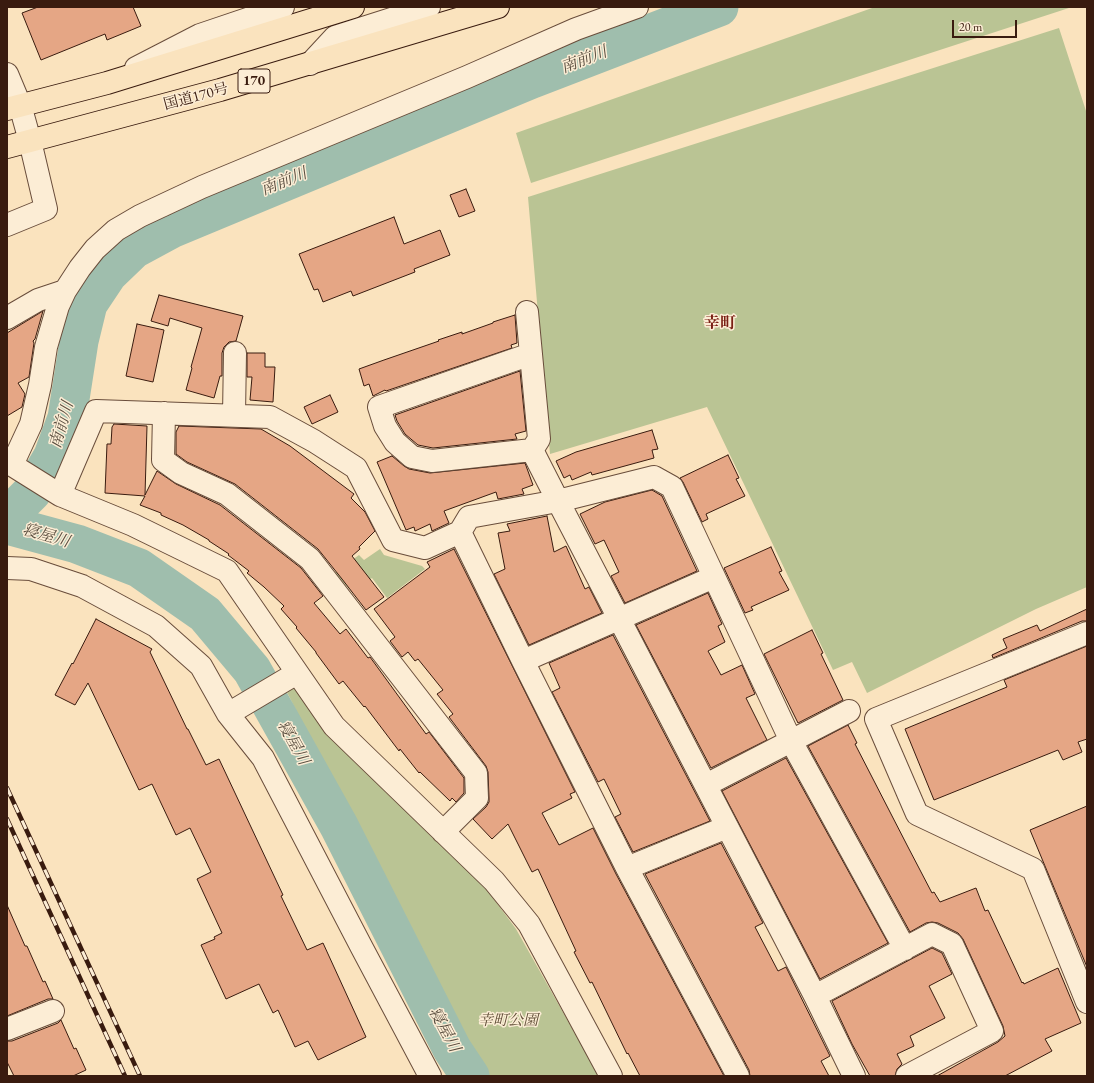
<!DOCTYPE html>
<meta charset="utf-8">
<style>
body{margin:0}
#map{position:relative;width:1094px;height:1083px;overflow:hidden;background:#fae3be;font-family:"EB Garamond",serif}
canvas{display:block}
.frame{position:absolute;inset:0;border:8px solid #391b0f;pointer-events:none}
.scale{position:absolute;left:952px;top:20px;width:65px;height:18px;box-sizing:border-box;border:2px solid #391b0f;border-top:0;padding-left:5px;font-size:12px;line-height:14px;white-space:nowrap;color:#391b0f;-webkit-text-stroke:3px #fcedd5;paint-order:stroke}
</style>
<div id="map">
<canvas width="1094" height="1083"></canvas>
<div class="frame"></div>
<div class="scale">20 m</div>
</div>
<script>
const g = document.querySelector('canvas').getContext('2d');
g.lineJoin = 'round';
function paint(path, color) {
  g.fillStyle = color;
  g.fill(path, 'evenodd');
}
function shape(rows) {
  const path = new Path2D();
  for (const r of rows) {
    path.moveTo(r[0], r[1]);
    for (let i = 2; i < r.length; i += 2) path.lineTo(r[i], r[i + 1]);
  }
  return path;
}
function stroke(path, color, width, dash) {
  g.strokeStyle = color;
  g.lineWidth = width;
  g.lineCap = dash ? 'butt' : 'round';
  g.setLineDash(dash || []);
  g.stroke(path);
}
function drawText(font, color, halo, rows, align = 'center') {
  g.font = font + ' "EB Garamond","Noto Serif JP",serif';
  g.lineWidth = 3;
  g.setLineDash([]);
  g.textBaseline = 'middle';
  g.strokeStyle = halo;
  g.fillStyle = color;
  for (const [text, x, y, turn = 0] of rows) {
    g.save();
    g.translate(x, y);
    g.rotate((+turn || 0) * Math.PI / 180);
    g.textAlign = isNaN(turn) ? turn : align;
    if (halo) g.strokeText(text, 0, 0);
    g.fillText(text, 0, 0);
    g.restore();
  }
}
const green = shape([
 [875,7,1072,7,531,183,516,133],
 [1059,28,1087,114,1087,587,1036,609,867,693,852,662,833,670,707,407,550,454,528,197],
 [380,549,384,555,422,566,425,569,387,598,372,578,352,592,334,573,359,555,364,560],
 [297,673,485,887,516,929,599,1076,483,1076,464,1050,282,682]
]);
const river = shape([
 [7,517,32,492,53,456,67,418,79,341,88,304,108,274,134,249,171,229,532,79,719,7],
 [7,525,77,544,139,568,205,614,252,670,339,826,452,1049,470,1076]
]);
const building = shape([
 [38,7,133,7,141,26,107,40,105,34,41,60,22,13,38,7],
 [466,189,475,211,459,217,450,195,466,189],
 [394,217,404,244,440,230,450,255,414,269,415,272,353,296,351,291,323,302,318,289,314,290,299,254,394,217],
 [159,295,243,316,236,341,229,342,224,347,222,353,222,376,220,376,214,398,186,390,192,368,191,367,202,328,170,318,168,326,151,321,159,295],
 [43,311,35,339,33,341,34,343,29,377,18,383,25,394,22,407,7,416,7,333,43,311],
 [515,315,517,343,511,345,512,348,386,391,385,390,373,396,369,384,364,386,359,369,384,360,439,341,438,340,462,332,462,334,493,323,493,322,515,315],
 [137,324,164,330,153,382,126,376,137,324],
 [247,353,265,353,265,367,275,367,273,402,250,400,252,377,247,377,247,353],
 [520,371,526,431,515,434,517,439,433,448,418,445,405,434,397,421,395,415,520,371],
 [330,395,338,412,312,424,304,407,330,395],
 [114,424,147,426,145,495,157,471,176,484,220,505,301,568,323,596,314,603,340,634,346,629,368,658,370,657,426,734,429,732,464,778,464,793,456,802,452,798,450,801,420,772,419,773,400,749,399,751,365,706,364,707,343,681,339,684,316,653,316,652,296,628,297,627,281,609,284,606,264,587,247,573,249,571,228,555,229,554,209,541,209,540,183,525,161,515,161,513,140,505,145,496,105,493,107,444,111,444,112,427,114,424],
 [179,426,261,429,290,446,354,494,351,498,365,512,375,531,359,547,360,549,352,556,384,597,366,610,342,579,318,549,235,484,187,462,176,454,176,432,179,426],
 [652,430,658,449,652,450,654,458,592,475,591,472,572,480,570,475,564,478,556,461,576,452,652,430],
 [728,455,739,478,736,479,745,496,706,514,708,519,702,522,683,482,680,478,728,455],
 [392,456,404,466,409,469,430,473,525,463,533,485,522,489,524,494,498,499,496,492,444,511,449,523,432,531,430,524,415,531,414,527,406,530,377,462,392,456],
 [652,490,662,496,697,571,625,603,611,576,619,572,604,540,595,544,580,514,605,502,652,490],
 [547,516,554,552,566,546,585,589,589,587,602,613,529,645,494,574,505,569,498,533,510,531,507,524,547,516],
 [771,547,782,571,779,572,789,590,751,607,753,610,745,613,724,568,771,547],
 [454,549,575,792,570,794,572,798,542,813,559,845,593,828,616,874,724,1076,640,1076,628,1053,627,1054,592,982,590,983,574,952,576,951,538,869,532,872,508,824,492,839,473,819,486,807,489,802,489,798,488,772,486,766,449,717,453,714,437,694,443,690,418,659,415,661,408,652,402,657,390,641,395,637,374,609,430,567,427,562,454,549],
 [708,593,722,624,718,626,725,642,708,651,721,675,742,665,755,694,746,698,767,740,711,768,636,625,708,593],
 [1087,609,1087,621,1082,621,993,658,992,655,1007,648,1003,639,1037,625,1040,631,1087,609],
 [96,619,152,649,150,652,187,729,188,729,206,765,219,759,283,895,281,896,307,950,323,943,366,1037,318,1060,308,1041,295,1047,278,1010,273,1013,259,984,226,999,201,945,215,939,214,937,222,933,197,879,211,872,190,828,176,835,152,784,139,790,88,683,75,705,55,695,72,663,73,664,96,619],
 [812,630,823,653,821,654,843,700,798,723,764,654,812,630],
 [613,635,710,821,633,852,615,817,621,814,604,779,598,782,552,692,560,688,549,663,613,635],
 [1087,646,1087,739,1078,742,1082,752,1063,760,1058,750,934,800,905,729,1007,687,1004,680,1087,646],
 [848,725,857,743,855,744,908,847,932,893,934,892,940,902,976,888,985,911,988,910,1022,983,1023,982,1024,984,1058,968,1081,1023,1045,1039,1052,1051,1005,1076,937,1076,998,1042,1005,1036,1003,1026,963,939,958,933,938,923,932,922,926,923,910,932,808,746,848,725],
 [786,758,888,943,820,979,722,791,786,758],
 [1087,806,1087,967,1030,830,1087,806],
 [721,843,763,923,755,927,778,971,786,967,830,1056,821,1061,829,1076,750,1076,749,1070,645,874,721,843],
 [7,905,25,946,27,946,43,982,45,981,53,999,48,999,7,1016,7,905],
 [932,948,942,953,952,974,929,986,945,1018,910,1036,914,1046,897,1054,902,1064,897,1069,895,1076,870,1076,852,1044,832,1001,932,948],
 [61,1020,74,1049,76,1048,86,1070,73,1076,14,1076,7,1062,7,1041,12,1041,58,1023,61,1020]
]);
const minor = shape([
 [310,64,335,37,429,7],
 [136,68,200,35,283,7],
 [7,74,20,105,30,141,46,209,7,225],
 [527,312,539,439,532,450],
 [7,318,38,300,65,291],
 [531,354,379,407,385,426,395,442,412,457,432,461,532,450],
 [164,413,163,460,181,473,227,494,310,559,476,773,477,798,443,832],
 [234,415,235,353],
 [532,450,558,501,815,996,854,1076],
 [60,495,12,465,31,424,40,385,46,347,58,306,65,291,80,268,95,249,116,230,140,216,202,187,467,77,576,29,637,7],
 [460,532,469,517,558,501,654,477,672,487,791,741,905,949],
 [7,568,31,569,82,586,156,626,201,666,228,714,263,758,362,948,430,1076],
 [1087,633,876,719,917,814,1033,869,1087,1002],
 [523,661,714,577],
 [228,714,297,673],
 [706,785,849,711],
 [627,868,727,827],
 [815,996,932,934,952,944,992,1031,907,1076],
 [7,1029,53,1011],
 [611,1076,529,924,494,881,334,726,227,571,133,525,60,495,96,411,270,417,314,441,356,468,393,540,425,548,460,532,523,661,627,868,738,1076]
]);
const highway = shape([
 [7,109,107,83,353,7],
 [7,147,220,90,498,7]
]);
const rail = shape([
 [7,788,140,1076],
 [7,819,125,1076]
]);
const shields = [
 [254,81,32]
];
const shieldNames = [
 ["170",254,81]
];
const streetNames = [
 ["国道170号",196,97,-15]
];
const parkNames = [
 ["幸町公園",508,1021]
];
const waterNames = [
 ["南前川",584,60,-21],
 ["南前川",284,182,-22],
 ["南前川",62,425,-74],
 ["寝屋川",46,536,16],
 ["寝屋川",293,743,61],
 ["寝屋川",444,1030,62]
];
const neighbourhoodNames = [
 ["幸町",720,324]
];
paint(green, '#bac494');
stroke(river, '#9fbead', 39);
paint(building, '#e5a685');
stroke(building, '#391b0f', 1);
stroke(minor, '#694d3b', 24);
stroke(highway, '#391b0f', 24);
stroke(minor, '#fcedd5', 22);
stroke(highway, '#fae3be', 22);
stroke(rail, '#391b0f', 4.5);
stroke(rail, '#fcedd5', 3, [9]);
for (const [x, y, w] of shields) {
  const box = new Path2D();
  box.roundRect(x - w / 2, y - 12, w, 24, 3);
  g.fillStyle = '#fcedd5';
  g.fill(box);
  stroke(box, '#391b0f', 1);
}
drawText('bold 14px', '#391b0f', null, shieldNames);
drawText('15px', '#391b0f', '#fcedd5', streetNames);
drawText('italic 15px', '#604e37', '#fcedd5', parkNames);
drawText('italic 16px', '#584c3e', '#fcedd5', waterNames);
drawText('bold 16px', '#7a1f14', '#fcedd5', neighbourhoodNames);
</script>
